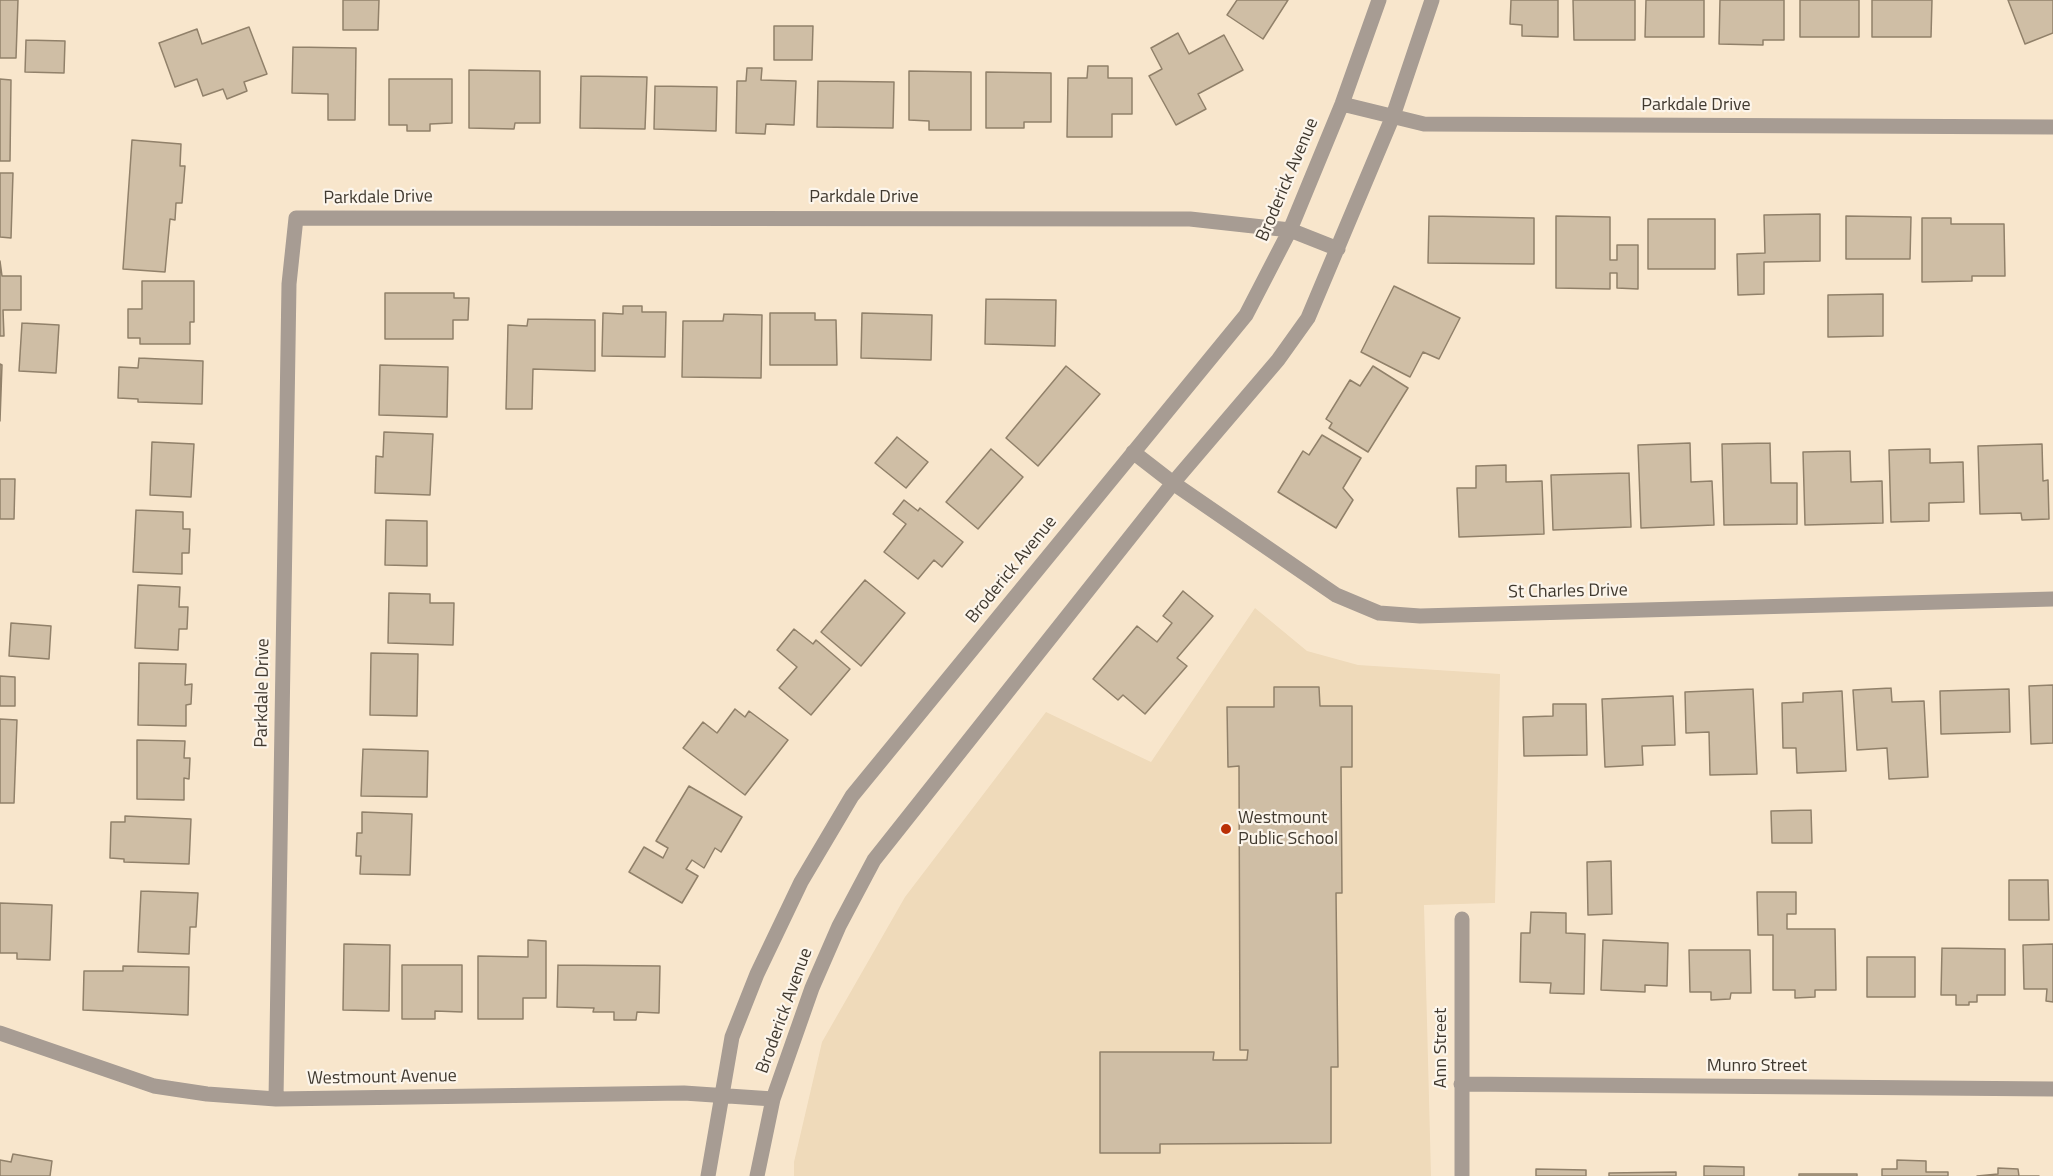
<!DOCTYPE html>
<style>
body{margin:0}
canvas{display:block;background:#f8e6cc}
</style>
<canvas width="2053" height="1176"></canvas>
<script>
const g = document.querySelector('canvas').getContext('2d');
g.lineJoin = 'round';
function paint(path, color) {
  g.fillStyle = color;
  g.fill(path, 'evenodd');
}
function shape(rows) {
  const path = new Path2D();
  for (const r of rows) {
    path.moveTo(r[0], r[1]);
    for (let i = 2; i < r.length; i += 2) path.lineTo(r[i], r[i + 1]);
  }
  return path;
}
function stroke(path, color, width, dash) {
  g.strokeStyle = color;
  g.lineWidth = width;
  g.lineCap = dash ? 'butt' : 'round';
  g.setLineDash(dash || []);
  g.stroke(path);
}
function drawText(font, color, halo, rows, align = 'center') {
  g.font = font + ' "Titillium Web",sans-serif';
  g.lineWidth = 4.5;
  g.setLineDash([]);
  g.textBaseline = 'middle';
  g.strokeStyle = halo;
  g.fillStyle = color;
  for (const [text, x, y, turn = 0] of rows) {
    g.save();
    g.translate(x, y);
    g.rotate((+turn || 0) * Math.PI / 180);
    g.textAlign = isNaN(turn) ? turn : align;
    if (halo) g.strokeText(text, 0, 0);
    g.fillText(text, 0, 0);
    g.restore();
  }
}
const built = shape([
 [1255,608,1307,651,1358,665,1500,674,1495,903,1424,905,1431,1176,794,1176,794,1162,822,1042,905,897,1046,712,1151,762]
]);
const building = shape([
 [0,0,18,0,16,58,0,58,0,0],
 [343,0,379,0,378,30,343,30,343,0],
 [1237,0,1288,0,1263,39,1227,15,1237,0],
 [1511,0,1558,0,1558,37,1522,36,1522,25,1510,24,1511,0],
 [1573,0,1635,0,1635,40,1574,40,1573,0],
 [1646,0,1704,0,1704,37,1645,37,1646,0],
 [1720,0,1784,0,1784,40,1763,40,1763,45,1719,44,1720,0],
 [1800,0,1859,0,1859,37,1800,37,1800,0],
 [1872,0,1932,0,1931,37,1872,37,1872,0],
 [2008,0,2053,0,2053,33,2025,44,2008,0],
 [774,26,813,26,812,60,774,60,774,26],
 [249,27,267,74,244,82,247,91,227,99,223,89,203,96,197,79,175,87,159,43,197,29,202,44,249,27],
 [1178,33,1189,54,1224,35,1243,70,1198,94,1206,109,1176,125,1149,76,1162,69,1151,48,1178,33],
 [26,40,65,41,64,73,25,72,26,40],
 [293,47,356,48,355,120,328,120,328,94,292,93,293,47],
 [1088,66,1108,66,1108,78,1132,78,1132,114,1112,114,1112,137,1067,137,1068,78,1087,78,1088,66],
 [747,68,762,68,761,80,796,81,794,125,766,124,765,134,736,133,737,81,746,81,747,68],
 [469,70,540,71,540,123,515,123,514,129,469,128,469,70],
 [909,71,971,72,971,130,929,130,929,121,909,120,909,71],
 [986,72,1051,73,1051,122,1024,122,1024,128,986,128,986,72],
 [581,76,647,77,645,129,580,128,581,76],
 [0,79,11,80,10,161,0,161,0,79],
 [389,79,452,79,452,123,430,124,430,131,407,131,407,125,389,125,389,79],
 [818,81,894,82,893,128,817,127,818,81],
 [655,86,717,87,716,131,654,129,655,86],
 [132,140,181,144,180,166,185,166,182,203,176,203,175,220,170,219,165,272,123,269,132,140],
 [0,173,13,173,11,238,0,237,0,173],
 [1820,214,1820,261,1764,262,1764,294,1738,295,1737,254,1765,253,1764,215,1820,214],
 [1429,216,1534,218,1534,264,1428,263,1429,216],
 [1556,216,1610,217,1610,260,1617,260,1617,245,1638,245,1638,289,1617,288,1617,273,1610,273,1610,289,1556,288,1556,216],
 [1846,216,1911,217,1910,259,1846,259,1846,216],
 [1922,218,1951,218,1951,224,2004,224,2005,276,1972,276,1972,281,1922,282,1922,218],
 [1648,219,1715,219,1715,269,1648,269,1648,219],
 [0,261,2,276,21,276,21,310,3,310,4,336,0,336,0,261],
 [142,281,194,281,194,322,190,322,190,344,140,344,140,338,128,338,128,309,142,309,142,281],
 [1394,286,1460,318,1439,359,1423,352,1410,377,1361,352,1394,286],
 [385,293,454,293,454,298,469,298,468,320,453,320,453,339,385,339,385,293],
 [1883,294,1883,336,1828,337,1828,295,1883,294],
 [986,299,1056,300,1055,346,985,344,986,299],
 [623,306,642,306,642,312,666,312,665,357,602,356,603,313,623,314,623,306],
 [770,313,815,313,815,320,836,320,837,365,770,365,770,313],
 [862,313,932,315,931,360,861,358,862,313],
 [724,314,762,315,761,378,682,377,683,321,723,321,724,314],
 [528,319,595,320,595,371,533,369,532,409,506,409,508,325,527,326,528,319],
 [22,323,59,325,56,373,19,371,22,323],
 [139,358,203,361,202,404,138,402,138,399,118,398,119,367,138,368,139,358],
 [0,364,2,365,0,421,0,364],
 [380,365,448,367,447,417,379,415,380,365],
 [1066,366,1100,394,1038,466,1006,438,1066,366],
 [1373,366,1408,388,1368,452,1329,428,1332,423,1326,419,1350,380,1360,386,1373,366],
 [384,432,433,434,430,495,375,493,376,456,383,457,384,432],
 [1322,435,1361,458,1343,488,1353,500,1336,528,1278,492,1303,451,1309,455,1322,435],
 [897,437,928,462,906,488,875,463,897,437],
 [152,442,194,444,191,497,150,495,152,442],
 [1690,443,1691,482,1712,481,1714,525,1641,528,1638,445,1690,443],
 [1770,443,1771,483,1797,483,1797,524,1724,525,1722,444,1770,443],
 [2042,444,2043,481,2048,480,2049,519,2022,520,2021,513,1980,514,1978,446,2042,444],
 [991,449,1023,477,978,529,946,502,991,449],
 [1930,449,1930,463,1963,462,1964,502,1929,503,1929,521,1891,522,1889,450,1930,449],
 [1850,451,1851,482,1882,481,1883,523,1805,525,1803,452,1850,451],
 [1506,465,1506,482,1542,481,1544,534,1459,537,1457,488,1476,488,1476,466,1506,465],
 [1629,473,1631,527,1553,530,1551,475,1629,473],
 [0,479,15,479,14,519,0,519,0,479],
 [904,500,918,511,920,508,963,542,942,567,934,560,918,579,884,552,906,524,893,514,904,500],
 [136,510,183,512,183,529,190,529,189,553,182,553,182,574,133,572,136,510],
 [386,520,427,521,427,566,385,565,386,520],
 [865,580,905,613,861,666,821,632,865,580],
 [138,585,180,587,179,607,188,607,187,629,179,629,178,650,135,648,138,585],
 [1183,591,1213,616,1177,658,1187,666,1145,714,1123,695,1118,700,1093,679,1137,626,1157,642,1172,623,1163,616,1183,591],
 [389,593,430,594,430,603,454,603,453,645,388,643,389,593],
 [11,623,51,626,49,659,9,656,11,623],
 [794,629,813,644,816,640,850,669,811,715,779,688,797,667,777,650,794,629],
 [371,653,418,654,417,716,370,715,371,653],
 [139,663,186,664,185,685,192,684,191,704,186,705,186,726,138,725,139,663],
 [0,676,15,677,15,706,0,706,0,676],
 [2053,685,2053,743,2031,744,2029,686,2053,685],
 [1274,687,1319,687,1320,706,1352,706,1352,767,1341,767,1342,893,1336,893,1338,1067,1331,1067,1331,1143,1160,1144,1160,1153,1100,1153,1100,1052,1214,1052,1213,1060,1247,1060,1248,1050,1240,1050,1239,766,1228,767,1227,707,1274,707,1274,687],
 [1891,688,1892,702,1924,701,1928,777,1889,779,1887,748,1857,750,1853,690,1891,688],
 [1753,689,1757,774,1710,775,1709,732,1686,733,1685,692,1753,689],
 [2009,689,2010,732,1941,734,1940,691,2009,689],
 [1842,691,1846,771,1797,773,1796,748,1783,748,1782,703,1803,702,1803,693,1842,691],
 [1673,696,1675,745,1642,746,1643,765,1605,767,1602,699,1673,696],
 [1553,704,1586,704,1587,755,1524,756,1523,717,1553,716,1553,704],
 [735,709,745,717,749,711,788,740,745,795,683,748,703,722,717,733,735,709],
 [0,719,17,720,14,803,0,803,0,719],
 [137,740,185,741,184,758,190,758,189,779,184,778,184,800,137,799,137,740],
 [363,749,428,751,427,797,361,796,363,749],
 [689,786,742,817,721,852,715,848,704,868,692,860,686,869,698,876,682,903,629,872,644,847,663,858,668,848,656,841,689,786],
 [1811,810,1812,843,1772,843,1771,811,1811,810],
 [362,812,412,814,410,875,360,874,361,856,356,856,357,833,362,833,362,812],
 [125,816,191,819,189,864,124,862,124,859,110,858,111,822,125,822,125,816],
 [1611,861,1612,914,1588,915,1587,862,1611,861],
 [2009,880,2048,880,2049,920,2009,920,2009,880],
 [141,891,198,893,196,927,190,927,189,954,138,952,141,891],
 [1757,892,1796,892,1796,914,1787,914,1787,929,1835,929,1836,990,1815,990,1815,997,1795,998,1795,990,1773,990,1773,935,1758,935,1757,892],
 [0,903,52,905,50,960,17,959,17,953,0,953,0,903],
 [1531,912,1566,913,1566,933,1585,934,1584,994,1550,993,1551,983,1520,982,1521,933,1530,933,1531,912],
 [528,940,546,941,546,998,523,998,523,1019,478,1019,478,956,528,957,528,940],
 [1603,940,1668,943,1667,986,1645,985,1645,992,1601,990,1603,940],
 [344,944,390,945,389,1011,343,1010,344,944],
 [2053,944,2053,1002,2046,1001,2047,989,2024,989,2023,945,2053,944],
 [1942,948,2005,949,2005,995,1977,995,1977,1002,1969,1002,1969,1005,1956,1005,1956,995,1941,995,1942,948],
 [1689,950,1750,950,1751,993,1731,993,1730,999,1711,1000,1711,992,1690,992,1689,950],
 [1867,957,1915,957,1915,997,1867,997,1867,957],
 [402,965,462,965,462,1012,435,1011,435,1019,402,1019,402,965],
 [558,965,660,966,659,1013,637,1012,636,1020,614,1020,614,1012,593,1012,594,1008,557,1007,558,965],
 [123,966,189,967,188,1015,83,1010,84,971,123,971,123,966],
 [13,1154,52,1161,50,1176,0,1176,0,1160,11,1162,13,1154],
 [1897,1160,1926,1161,1926,1172,1948,1172,1948,1176,1882,1176,1882,1169,1897,1169,1897,1160],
 [1704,1166,1744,1167,1744,1176,1704,1176,1704,1166],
 [1998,1168,2018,1169,2019,1176,2039,1176,1977,1176,1998,1174,1998,1168],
 [1536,1169,1586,1170,1586,1176,1536,1176,1536,1169],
 [1676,1172,1676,1176,1609,1176,1609,1173,1676,1172],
 [1799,1174,1857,1174,1857,1176,1799,1176,1799,1174]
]);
const street = shape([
 [1342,104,1424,124,2053,127],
 [1133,452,1173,483,1336,595,1379,613,1420,616,2053,599],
 [1462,919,1462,1176],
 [0,1033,154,1086,207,1094,276,1099,684,1093,773,1099],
 [1461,1084,2053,1089],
 [276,1099,289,284,296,218,1190,219,1290,230,1338,249],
 [708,1176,732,1037,757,974,801,882,852,796,1246,315,1290,230,1342,104,1379,0],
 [757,1176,773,1099,812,988,839,926,874,860,1173,483,1278,360,1308,318,1393,116,1432,0]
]);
const markers = [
 [1226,829,6,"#ba3007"]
];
const streetNames = [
 ["Parkdale Drive",1696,106],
 ["Broderick Avenue",1288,180,-67],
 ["Parkdale Drive",378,198,-1],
 ["Parkdale Drive",864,198],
 ["Broderick Avenue",1012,570,-51],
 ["St Charles Drive",1568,592,-1],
 ["Parkdale Drive",263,693,-89],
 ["Broderick Avenue",785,1011,-70],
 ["Ann Street",1442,1048,-90],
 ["Munro Street",1757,1067],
 ["Westmount Avenue",382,1078,-1]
];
const poiNames = [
 ["Westmount",1238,819],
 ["Public School",1238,840]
];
paint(built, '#efdaba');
paint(building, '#cfbea5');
stroke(building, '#91816a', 1.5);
stroke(street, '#a79c93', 15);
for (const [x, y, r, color] of markers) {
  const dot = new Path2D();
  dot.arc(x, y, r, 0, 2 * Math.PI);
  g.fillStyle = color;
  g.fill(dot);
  stroke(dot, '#fcf5eb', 2);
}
drawText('18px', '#40392f', '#fcf5eb', streetNames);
drawText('18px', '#40392f', '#fcf5eb', poiNames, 'left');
</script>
